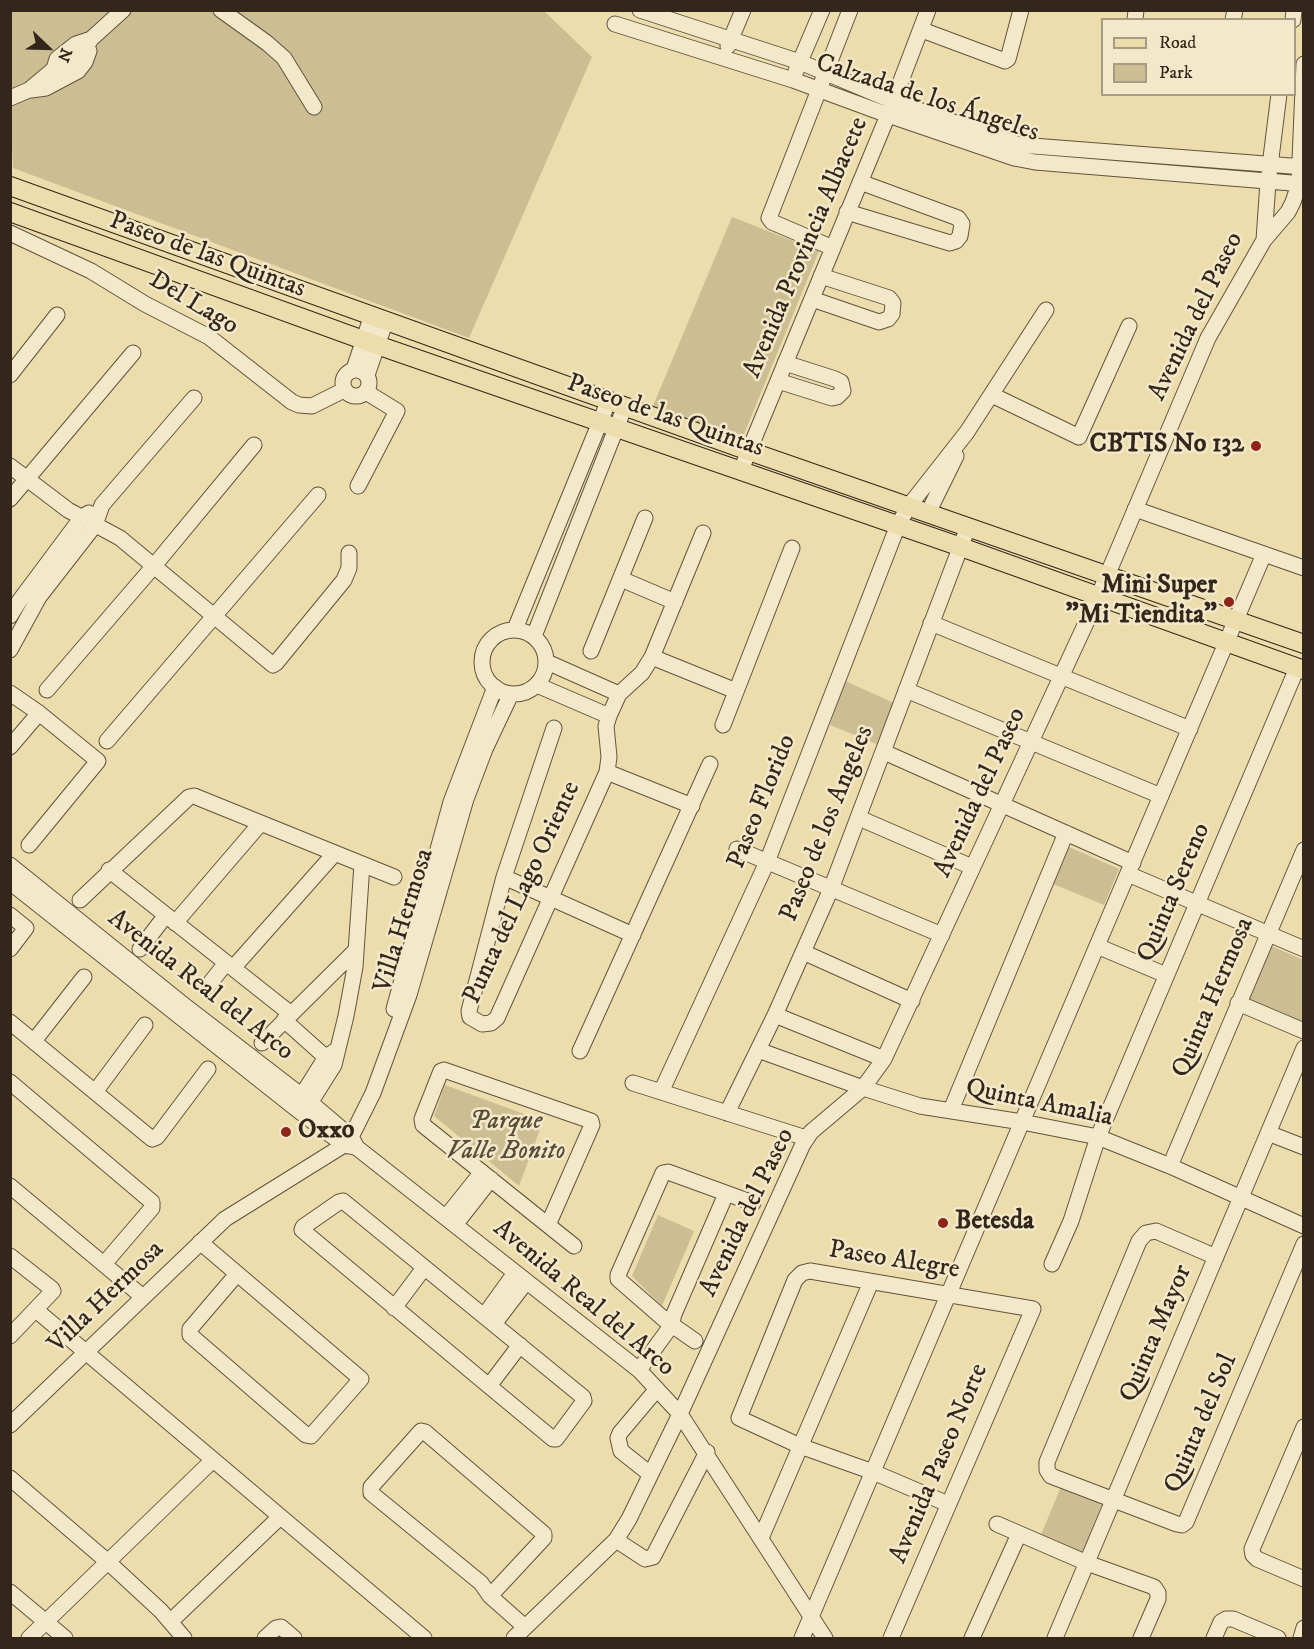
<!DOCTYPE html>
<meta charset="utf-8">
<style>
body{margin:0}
#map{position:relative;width:1314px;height:1649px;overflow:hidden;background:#eddcac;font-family:"IM FELL DW Pica",serif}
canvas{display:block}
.frame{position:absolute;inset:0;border:12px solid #32271a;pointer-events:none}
.legend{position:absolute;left:1101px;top:18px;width:195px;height:78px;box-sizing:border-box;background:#f3e8c9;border:2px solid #a69b83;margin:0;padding:8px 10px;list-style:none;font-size:18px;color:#32271a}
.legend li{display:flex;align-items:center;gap:12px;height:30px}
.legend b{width:30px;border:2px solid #a69b83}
.north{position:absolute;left:18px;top:18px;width:60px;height:60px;-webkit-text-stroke:4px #f3e8c9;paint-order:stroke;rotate:113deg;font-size:16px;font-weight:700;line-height:24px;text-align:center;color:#32271a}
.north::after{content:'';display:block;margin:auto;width:21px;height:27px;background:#32271a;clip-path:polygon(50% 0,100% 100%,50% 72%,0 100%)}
</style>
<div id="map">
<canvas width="1314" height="1649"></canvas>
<div class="frame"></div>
<ul class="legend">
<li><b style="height:8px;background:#eddcac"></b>Road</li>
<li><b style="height:16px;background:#cdbd93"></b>Park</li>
</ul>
<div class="north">N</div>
</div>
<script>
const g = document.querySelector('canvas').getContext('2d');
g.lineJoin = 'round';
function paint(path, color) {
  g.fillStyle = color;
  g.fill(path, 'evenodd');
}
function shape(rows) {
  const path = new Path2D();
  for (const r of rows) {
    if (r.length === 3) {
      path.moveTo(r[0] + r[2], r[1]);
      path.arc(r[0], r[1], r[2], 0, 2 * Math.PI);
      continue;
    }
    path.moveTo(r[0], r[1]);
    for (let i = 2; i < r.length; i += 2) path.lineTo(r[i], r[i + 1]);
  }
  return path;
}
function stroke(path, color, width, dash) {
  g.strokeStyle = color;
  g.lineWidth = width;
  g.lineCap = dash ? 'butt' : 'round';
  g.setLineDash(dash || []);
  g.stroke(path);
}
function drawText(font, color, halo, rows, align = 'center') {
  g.font = font + ' "IM FELL DW Pica",serif';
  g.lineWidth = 5;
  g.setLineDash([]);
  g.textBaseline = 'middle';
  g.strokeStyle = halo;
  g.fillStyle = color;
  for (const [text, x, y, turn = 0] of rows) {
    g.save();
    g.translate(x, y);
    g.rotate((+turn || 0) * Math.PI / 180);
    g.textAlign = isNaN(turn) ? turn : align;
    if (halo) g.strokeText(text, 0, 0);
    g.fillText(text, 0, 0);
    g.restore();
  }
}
const green = shape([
 [10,11,544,11,592,57,469,338,13,168,10,101],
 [732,217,819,251,742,439,653,406],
 [845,681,894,703,879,745,830,725],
 [1069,847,1119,869,1104,905,1053,884],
 [1267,944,1303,960,1302,1025,1244,1000],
 [445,1085,543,1121,519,1186,434,1116],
 [658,1215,694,1231,662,1306,632,1276],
 [1061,1487,1102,1504,1082,1554,1040,1537]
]);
const minor = shape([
 [221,10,267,43,284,58,314,107],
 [640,10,800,62,893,101,1020,145,1304,167],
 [1135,20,1136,10],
 [1233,20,1235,10],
 [1293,20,1294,10],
 [615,24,793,80,888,115,1014,158,1035,162,1304,184],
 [922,30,1005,61,1008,59,1021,10],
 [728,46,743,10],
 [54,69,64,67,84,51,91,39,123,10],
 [796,71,822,10],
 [31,90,46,88,78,71,85,62,89,51],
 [10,98,29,90,54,69,57,59,76,44,91,39],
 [847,212,950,243,956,241,960,236,962,224,958,218,860,182],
 [10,233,91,271,145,304,209,337,292,402,299,405,312,406,344,390],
 [1264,240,1288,212,1293,202,1299,184,1304,64],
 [833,248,772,222,769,218,850,10],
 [812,299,879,322,888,319,892,314,893,303,889,298,821,276],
 [354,369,372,315],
 [356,383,13],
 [10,375,57,315],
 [367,375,386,320],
 [778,381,832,398,837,397,843,391,841,382,835,379,785,363],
 [992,395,1079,437,1129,326],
 [10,466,68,510,120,538,273,665,276,663,344,580,349,568,349,553],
 [741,470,888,115,928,10],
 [358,486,397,411,366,392],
 [10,499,133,353],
 [1135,509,1304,568],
 [928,513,956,456],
 [621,579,675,602],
 [10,616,20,600,82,517,89,513],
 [931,623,1190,729],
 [515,629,609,400],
 [514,662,32],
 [534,636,625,406],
 [10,650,39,597,95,525,102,505,194,398],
 [591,651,645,518],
 [652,657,736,691],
 [547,662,619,694],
 [537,685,609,716],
 [47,690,153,567,254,445],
 [906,690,1161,796],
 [10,693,39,713,98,761,29,845],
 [723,725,792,548],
 [554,728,504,877,469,1011,470,1017,482,1024,491,1023,497,1018,607,772,609,757,606,726,609,716,619,694,642,673,652,657,703,533],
 [107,741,318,495],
 [10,747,39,713],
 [884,752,1133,863],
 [607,772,692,806],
 [859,818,972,867],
 [737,849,942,935],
 [10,865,184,1005,311,1103,351,1137,355,1144],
 [109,870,291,1014],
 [1128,874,1304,949],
 [504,877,633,935],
 [10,882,294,1107,344,1145,356,1147,639,1370,680,1414,825,1638],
 [80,900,189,797,194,796,394,877],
 [10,915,26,928,10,949],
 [175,923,260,824],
 [1097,946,1166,975],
 [140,949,166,915],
 [803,952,912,1001],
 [233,968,335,853],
 [207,987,226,963],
 [1238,1003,1304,1031],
 [394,1009,451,802,495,687],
 [775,1015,884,1059],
 [284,1020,331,1062],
 [10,1022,152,1139,157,1137,208,1069],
 [34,1041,84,977],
 [262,1043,356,950],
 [758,1050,863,1088,920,1106,1022,1122,1098,1137,1170,1166,1304,1226],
 [580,1051,710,764],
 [10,1082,152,1202,152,1208,104,1264],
 [633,1083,806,1138],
 [95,1092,145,1025],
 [661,1092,767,862,898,525,909,506,967,432,1046,310],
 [297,1103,326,1057,338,1049],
 [951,1110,1066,833],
 [305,1111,334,1065,346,1016,355,967,362,864],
 [727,1113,775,1015,831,889,968,527],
 [1268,1133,1304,1147],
 [1170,1166,1304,850],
 [10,1186,143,1297],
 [343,1201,583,1397,584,1401,556,1439,553,1439,489,1386,302,1230,303,1227,339,1202,343,1201],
 [446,1217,482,1172],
 [455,1225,491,1179],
 [548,1225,592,1125,591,1121,444,1070,441,1071,422,1119,423,1125,574,1246],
 [200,1242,361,1379,311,1436,306,1435,190,1335,190,1329,237,1274],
 [10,1256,52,1289,53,1291,10,1336],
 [1216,1257,1156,1231,1146,1233,1139,1241,1047,1462,1047,1470,1051,1476,1177,1524,1182,1525,1186,1522,1304,1244],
 [1052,1264,1071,1221,1098,1137,1297,668],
 [394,1308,424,1268],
 [36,1310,424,1638],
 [484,1316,515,1273],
 [494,1324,526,1282],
 [695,1341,665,1320,618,1279,618,1275,663,1173,668,1172,753,1203],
 [639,1370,671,1326,674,1314,726,1194],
 [489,1386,520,1345],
 [10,1425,225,1219,344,1145,351,1137,373,1093,409,995,466,799,485,749,511,694],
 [1304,1427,1252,1549,1253,1555,1257,1559,1304,1579],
 [650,1474,621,1451,618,1438,620,1433,657,1389],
 [10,1478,108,1562,161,1611,184,1638],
 [997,1524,1087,1563,1154,1587,1158,1593,1158,1599,1141,1638],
 [761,1538,871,1282],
 [616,1540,645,1559,653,1557,707,1452],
 [10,1592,65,1638],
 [490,1596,544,1538,544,1534,425,1432,421,1431,371,1487,371,1493,481,1583,490,1596,525,1627],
 [171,1621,280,1517],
 [29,1638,213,1460],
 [265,1638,276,1628,281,1627,294,1638],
 [514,1638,616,1540,629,1519,680,1414,803,1144,811,1132,863,1088,884,1059,1098,597,1208,338,1264,240,1268,182,1279,94],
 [802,1638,1264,554],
 [891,1638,1033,1309,810,1271,802,1273,795,1280,739,1418,800,1446,873,1472,948,1504],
 [972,1638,1019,1534],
 [1055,1638,1304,1048],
 [1214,1638,1221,1622,1226,1619,1233,1619,1278,1638],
 [1301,1638,1304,1628]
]);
const major = shape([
 [10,186,749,451,1304,644],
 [10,212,377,345,961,547,1304,670]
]);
const markers = [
 [1256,446,6,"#8f2418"],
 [1229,602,6,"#8f2418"],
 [286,1132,6,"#8f2418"],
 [943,1223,6,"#8f2418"]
];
const streetNames = [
 ["Calzada de los Ángeles",927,99,18],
 ["Avenida Provincia Albacete",807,248,-67],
 ["Paseo de las Quintas",207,256,20],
 ["Del Lago",193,304,31],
 ["Avenida del Paseo",1197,317,-64],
 ["Paseo de las Quintas",665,417,19],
 ["Avenida del Paseo",981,793,-65],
 ["Paseo Florido",763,802,-68],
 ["Paseo de los Angeles",828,824,-68],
 ["Punta del Lago Oriente",523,893,-65],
 ["Quinta Sereno",1175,893,-67],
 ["Villa Hermosa",405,921,-73],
 ["Avenida Real del Arco",200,986,38],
 ["Quinta Hermosa",1214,998,-67],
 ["Quinta Amalia",1039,1104,12],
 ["Avenida del Paseo",748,1213,-64],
 ["Paseo Alegre",894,1261,9],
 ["Villa Hermosa",107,1298,-44],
 ["Avenida Real del Arco",583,1299,40],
 ["Quinta Mayor",1157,1334,-67],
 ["Quinta del Sol",1202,1424,-67],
 ["Avenida Paseo Norte",940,1464,-67]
];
const poiNames = [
 ["CBTIS No 132",1244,446],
 ["Mini Super",1217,587],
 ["\"Mi Tiendita\"",1217,617],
 ["Oxxo",298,1132,"left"],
 ["Betesda",955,1223,"left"]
];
const parkNames = [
 ["Parque",506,1123],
 ["Valle Bonito",506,1153]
];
paint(green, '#cdbd93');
stroke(minor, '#61543e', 17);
stroke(major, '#32271a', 20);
stroke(minor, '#f3e8c9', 15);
stroke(major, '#eddcac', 18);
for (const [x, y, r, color] of markers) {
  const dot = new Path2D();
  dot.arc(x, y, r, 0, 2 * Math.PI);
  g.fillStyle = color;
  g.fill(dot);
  stroke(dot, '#f3e8c9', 2);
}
drawText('26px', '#32271a', '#f3e8c9', streetNames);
drawText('bold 26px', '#32271a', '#f3e8c9', poiNames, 'right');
drawText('italic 26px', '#594c38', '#f3e8c9', parkNames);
</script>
